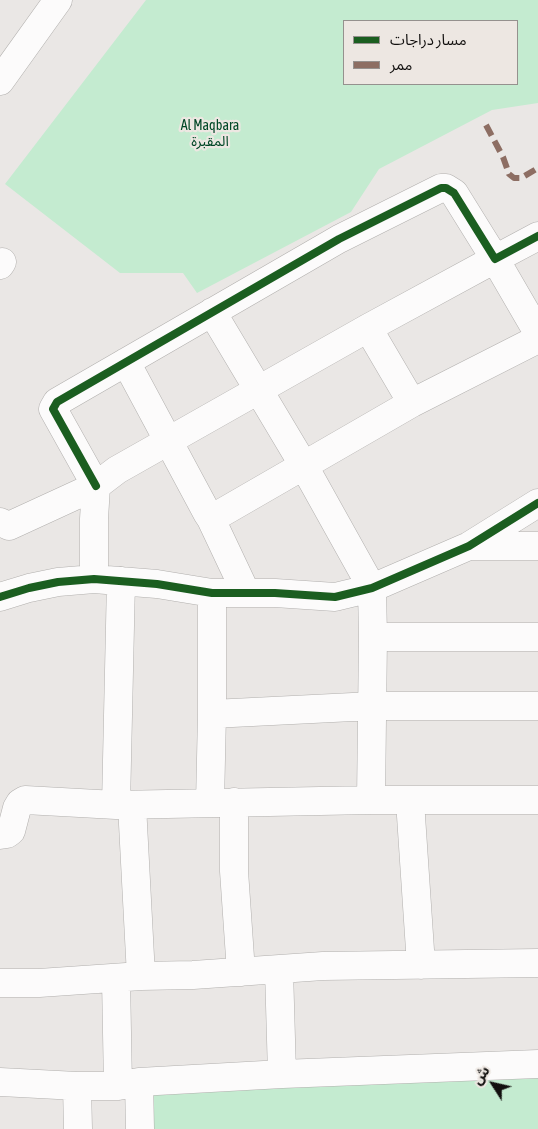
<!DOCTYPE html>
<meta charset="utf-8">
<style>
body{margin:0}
#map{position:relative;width:538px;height:1129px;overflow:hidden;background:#eae7e5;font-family:"Asap Condensed","Noto Sans Arabic",sans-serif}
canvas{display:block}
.legend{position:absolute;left:343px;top:20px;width:175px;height:65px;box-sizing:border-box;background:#ede7e2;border:1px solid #95918e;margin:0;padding:6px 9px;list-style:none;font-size:15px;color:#12100f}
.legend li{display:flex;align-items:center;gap:10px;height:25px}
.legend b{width:25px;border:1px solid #95918e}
.north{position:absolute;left:468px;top:1059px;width:50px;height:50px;-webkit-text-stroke:4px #ede7e2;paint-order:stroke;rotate:305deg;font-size:14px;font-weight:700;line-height:20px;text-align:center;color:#12100f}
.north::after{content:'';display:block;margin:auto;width:18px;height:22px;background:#12100f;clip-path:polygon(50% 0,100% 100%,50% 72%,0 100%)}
</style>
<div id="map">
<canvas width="538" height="1129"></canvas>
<ul class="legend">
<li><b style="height:6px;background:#1b5e20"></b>مسار دراجات</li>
<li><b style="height:6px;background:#8d6e63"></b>ممر</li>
</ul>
<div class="north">ش</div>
</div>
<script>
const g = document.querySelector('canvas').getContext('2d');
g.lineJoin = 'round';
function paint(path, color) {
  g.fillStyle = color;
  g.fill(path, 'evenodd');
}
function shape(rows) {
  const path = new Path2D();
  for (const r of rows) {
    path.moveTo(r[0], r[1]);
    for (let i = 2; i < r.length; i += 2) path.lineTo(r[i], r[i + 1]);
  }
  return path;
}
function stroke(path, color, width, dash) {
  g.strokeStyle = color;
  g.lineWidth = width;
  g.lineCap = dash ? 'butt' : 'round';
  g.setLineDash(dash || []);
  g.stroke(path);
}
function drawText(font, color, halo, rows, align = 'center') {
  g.font = font + ' "Asap Condensed","Noto Sans Arabic",sans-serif';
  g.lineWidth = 4.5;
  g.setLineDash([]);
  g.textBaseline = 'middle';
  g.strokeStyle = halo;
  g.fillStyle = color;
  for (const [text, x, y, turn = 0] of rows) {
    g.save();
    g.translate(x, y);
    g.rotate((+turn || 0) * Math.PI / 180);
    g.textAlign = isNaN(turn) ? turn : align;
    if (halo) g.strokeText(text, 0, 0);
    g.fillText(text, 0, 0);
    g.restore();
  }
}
const green = shape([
 [146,0,538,0,538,103,492,110,379,169,351,212,197,293,183,273,120,273,5,184],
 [517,21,517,84,344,84,344,21],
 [538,1061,538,1129,147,1129,145,1077]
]);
const minor = shape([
 [0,81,58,0],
 [0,265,2,262],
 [212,312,304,466,372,588,373,637],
 [368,328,412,403],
 [126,362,207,513,211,519,412,403,538,339],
 [211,519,246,593],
 [0,522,9,526,96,486,53,409,57,402,339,239,441,188,446,188,454,193,495,259,538,236],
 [469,546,538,546],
 [94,579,94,519,96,486,117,470,368,328,495,259,538,333],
 [212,593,212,714,373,706,538,706],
 [0,597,29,588,58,582,94,579,157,584,212,593,275,593,335,597,372,588,469,546,538,503],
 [371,800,373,637,538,637],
 [410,801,421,965],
 [234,802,234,871,241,972],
 [210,803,212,714],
 [116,805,121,581],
 [132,805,141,976],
 [0,835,7,834,11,831,17,808,20,803,25,800,116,805,371,800,538,800],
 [279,970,282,1074],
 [116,979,118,1086],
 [0,983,39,983,141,976,193,975,323,966,538,963],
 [0,1082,77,1086,118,1086,139,1082,282,1074,538,1064],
 [139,1082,140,1129],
 [77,1086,78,1129]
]);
const quiet = shape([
 [486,125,503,157,509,174,514,178,521,178,538,168]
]);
const cycleway = shape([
 [96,486,53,409,57,402,339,239,441,188,446,188,454,193,495,259,538,236],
 [0,597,29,588,58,582,94,579,157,584,212,593,275,593,335,597,372,588,469,546,538,503]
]);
const parkNames = [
 ["Al Maqbara",210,126],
 ["المقبرة",210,142]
];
paint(green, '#c4ebd0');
stroke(minor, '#b1afad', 29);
stroke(minor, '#fcfbfb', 28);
stroke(quiet, '#8d6e63', 6, [12, 6]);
stroke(cycleway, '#1b5e20', 8);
drawText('14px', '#014726', '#ede7e2', parkNames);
</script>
